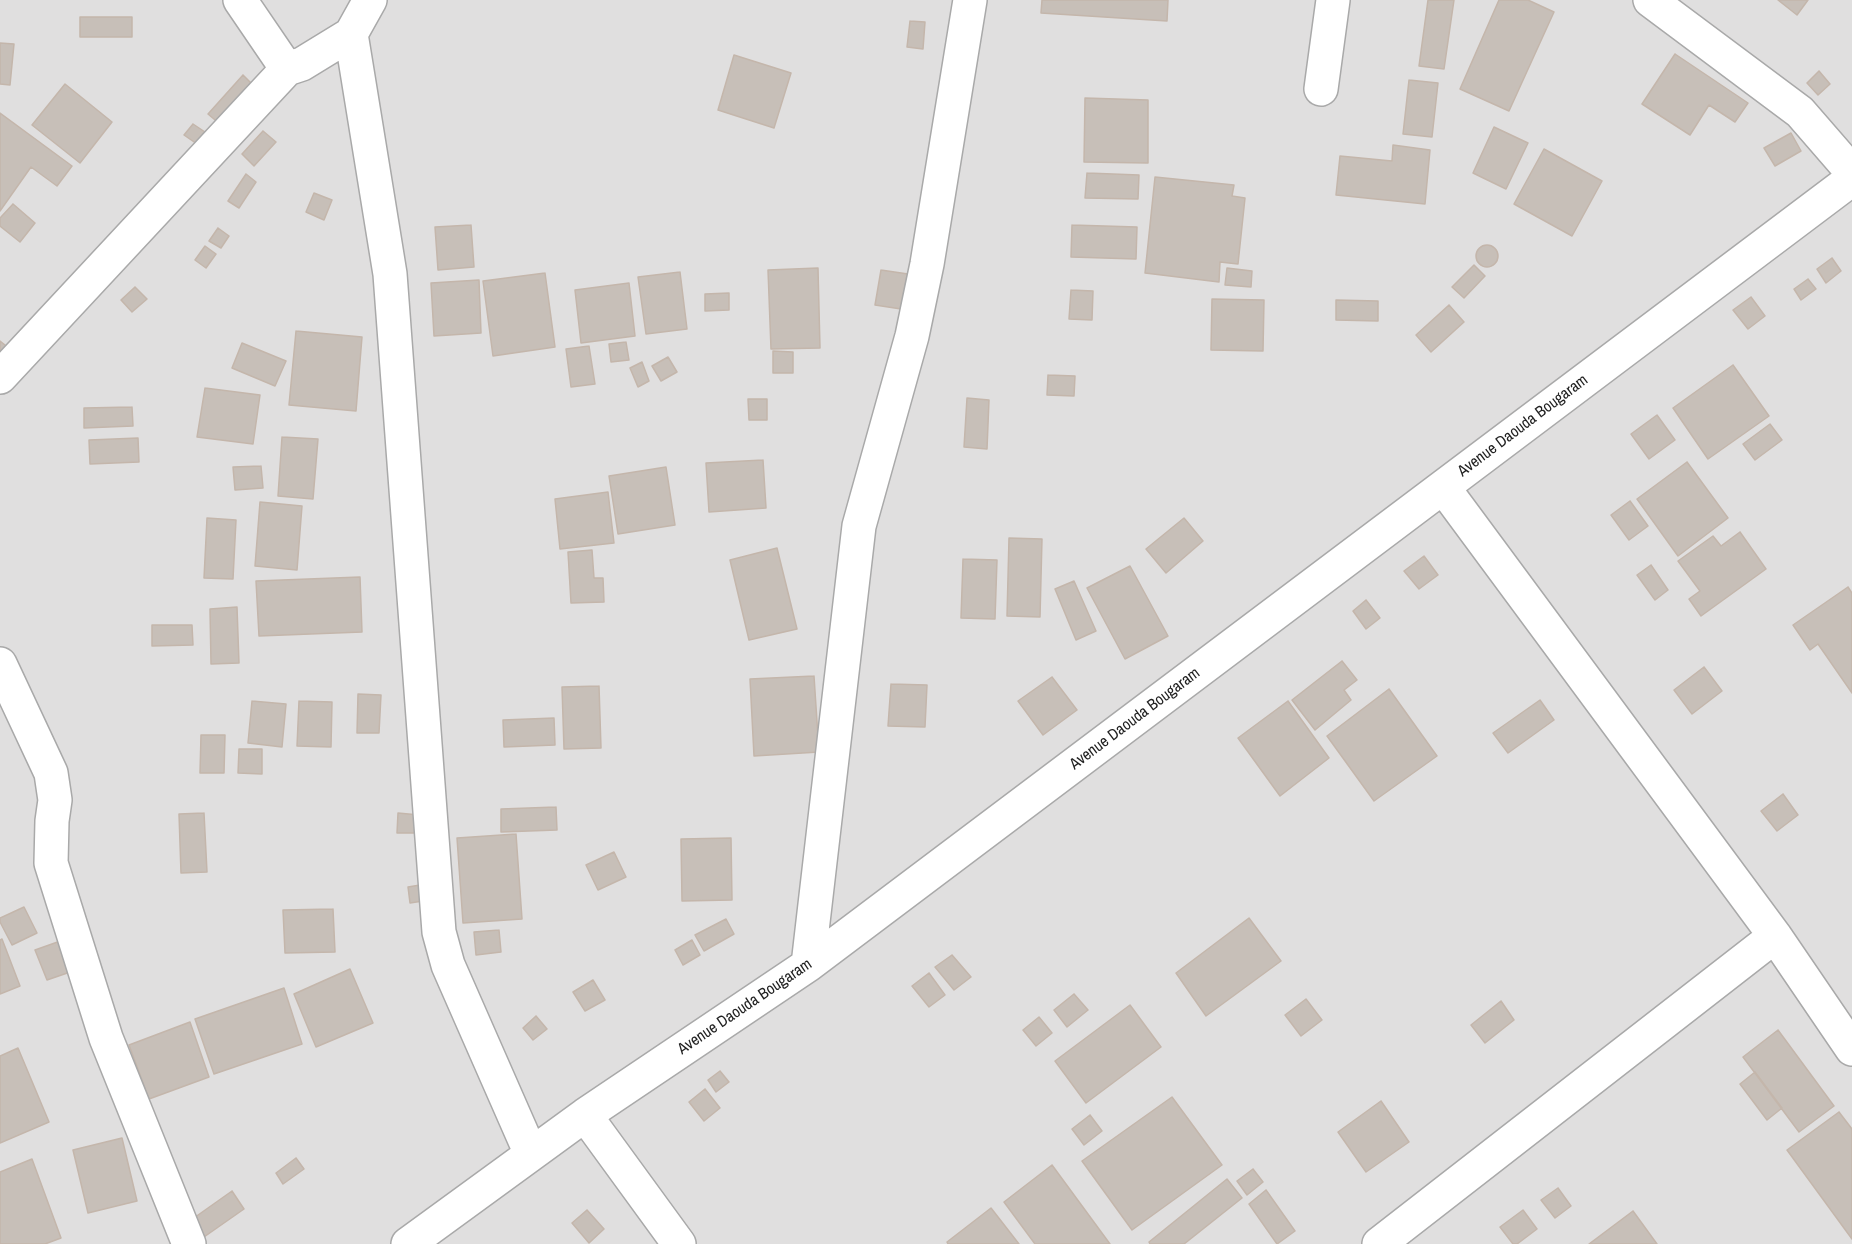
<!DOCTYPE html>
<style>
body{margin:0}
canvas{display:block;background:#f2efe9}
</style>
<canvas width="1852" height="1244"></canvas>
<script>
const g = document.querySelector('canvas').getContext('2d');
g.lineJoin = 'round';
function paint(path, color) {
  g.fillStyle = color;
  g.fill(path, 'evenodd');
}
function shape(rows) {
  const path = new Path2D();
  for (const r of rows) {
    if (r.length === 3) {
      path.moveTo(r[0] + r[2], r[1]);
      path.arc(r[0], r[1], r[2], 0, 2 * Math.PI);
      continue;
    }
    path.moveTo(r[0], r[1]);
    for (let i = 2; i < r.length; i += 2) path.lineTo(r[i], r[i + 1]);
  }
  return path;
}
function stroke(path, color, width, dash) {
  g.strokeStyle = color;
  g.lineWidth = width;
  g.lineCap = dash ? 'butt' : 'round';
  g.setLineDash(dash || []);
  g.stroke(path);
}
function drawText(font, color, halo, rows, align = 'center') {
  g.font = font + ' "Archivo Narrow",sans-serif';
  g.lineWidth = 4.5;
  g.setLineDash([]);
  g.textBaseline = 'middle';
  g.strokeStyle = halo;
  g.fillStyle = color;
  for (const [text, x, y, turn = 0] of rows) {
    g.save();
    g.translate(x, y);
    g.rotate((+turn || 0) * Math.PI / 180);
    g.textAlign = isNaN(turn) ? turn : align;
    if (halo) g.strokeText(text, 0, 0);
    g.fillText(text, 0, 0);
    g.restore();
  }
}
const residential = shape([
 [0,0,1852,0,1852,1244,0,1244]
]);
const building = shape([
 [1042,0,1168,0,1167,21,1041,13,1042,0],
 [1428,0,1454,0,1444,69,1419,66,1428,0],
 [1499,0,1528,0,1554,12,1509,111,1460,89,1499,0],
 [1778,0,1808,0,1797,15,1778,0],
 [80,17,132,17,132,37,80,37,80,17],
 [910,21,925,22,923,49,907,47,910,21],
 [0,43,14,44,10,85,0,84,0,43],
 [1675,54,1748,103,1735,122,1709,105,1690,135,1642,104,1675,54],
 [734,55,791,73,774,128,718,110,734,55],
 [1819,71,1830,84,1818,95,1807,83,1819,71],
 [243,75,256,88,221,125,208,114,243,75],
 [1409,80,1438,83,1432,137,1403,134,1409,80],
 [65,84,112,122,80,163,32,125,65,84],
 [1085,98,1148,100,1148,163,1084,162,1085,98],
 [0,113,72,166,57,186,31,167,0,211,0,113],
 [193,124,205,132,197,144,184,135,193,124],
 [1494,127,1528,143,1506,189,1473,173,1494,127],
 [263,131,276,142,254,166,242,154,263,131],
 [1791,133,1801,151,1775,166,1764,148,1791,133],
 [1393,145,1430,150,1425,204,1336,195,1340,156,1392,161,1393,145],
 [1544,149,1602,181,1572,236,1514,204,1544,149],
 [1087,173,1139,175,1138,199,1085,198,1087,173],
 [246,174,256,182,239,208,228,201,246,174],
 [1155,177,1234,185,1232,196,1245,198,1238,264,1220,262,1219,282,1145,273,1155,177],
 [314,193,332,200,324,220,306,212,314,193],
 [13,204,35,223,20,242,0,226,0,218,13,204],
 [471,225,474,267,438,270,435,227,471,225],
 [1072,225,1137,227,1136,259,1071,257,1072,225],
 [218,228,229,236,221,248,209,241,218,228],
 [1487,256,11],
 [205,246,216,254,206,268,195,260,205,246],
 [1832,258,1841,271,1826,283,1817,269,1832,258],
 [1474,265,1485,276,1464,298,1452,287,1474,265],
 [818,268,820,348,771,349,768,270,818,268],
 [1227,268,1252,271,1251,287,1225,285,1227,268],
 [881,270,908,274,901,309,875,305,881,270],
 [680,272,687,329,646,334,638,277,680,272],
 [545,273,555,347,493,356,483,281,545,273],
 [1808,279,1816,289,1801,300,1794,289,1808,279],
 [479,280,481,333,434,336,431,283,479,280],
 [629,283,635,336,581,343,575,290,629,283],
 [135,287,147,299,132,312,121,300,135,287],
 [1071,290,1093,291,1092,320,1069,319,1071,290],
 [729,293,729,310,705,311,705,294,729,293],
 [1751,297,1765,316,1748,329,1733,310,1751,297],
 [1212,299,1264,300,1263,351,1211,350,1212,299],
 [1336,300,1378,301,1378,321,1336,320,1336,300],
 [1449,305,1464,322,1431,352,1416,335,1449,305],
 [296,331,362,337,356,411,289,405,296,331],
 [0,341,10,349,0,361,0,341],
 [626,342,629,360,611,362,609,344,626,342],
 [242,343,286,361,275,386,232,368,242,343],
 [589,346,595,384,571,387,566,349,589,346],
 [773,351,793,352,793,373,773,373,773,351],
 [668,357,677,372,661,381,652,366,668,357],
 [642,362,649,381,638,387,630,368,642,362],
 [1733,365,1769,416,1708,459,1673,408,1733,365],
 [1048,375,1075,376,1074,396,1047,395,1048,375],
 [205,388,260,395,253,444,197,437,205,388],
 [967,398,989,400,987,449,964,447,967,398],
 [748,399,767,399,767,420,749,420,748,399],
 [132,407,133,426,84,428,84,408,132,407],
 [1657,415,1675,440,1649,459,1631,434,1657,415],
 [1770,424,1782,440,1755,460,1743,444,1770,424],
 [282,437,318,439,313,499,278,496,282,437],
 [138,438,139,462,90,464,89,440,138,438],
 [763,460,766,508,709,512,706,463,763,460],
 [1687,462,1728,518,1678,556,1637,499,1687,462],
 [261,466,263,488,235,490,233,467,261,466],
 [666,467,675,525,618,534,609,476,666,467],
 [608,492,614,543,560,549,555,499,608,492],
 [1630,501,1648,526,1629,540,1611,515,1630,501],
 [260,502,302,506,297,570,255,566,260,502],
 [207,518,236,520,233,579,204,578,207,518],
 [1184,518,1203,541,1166,573,1146,549,1184,518],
 [1740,532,1766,569,1701,616,1689,599,1700,591,1678,561,1713,536,1721,546,1740,532],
 [1009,538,1042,539,1040,617,1007,616,1009,538],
 [777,548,797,629,749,640,730,560,777,548],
 [592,550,594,578,603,578,604,602,571,603,568,552,592,550],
 [1424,556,1438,575,1419,589,1404,571,1424,556],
 [963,559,997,560,995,619,961,618,963,559],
 [1651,565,1668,590,1655,600,1637,575,1651,565],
 [1130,566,1168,636,1125,659,1087,588,1130,566],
 [360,577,362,632,259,636,256,581,360,577],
 [1074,581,1096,631,1076,640,1055,589,1074,581],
 [1848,587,1852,593,1852,693,1818,644,1810,650,1793,625,1848,587],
 [1366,600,1380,618,1366,629,1353,611,1366,600],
 [237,607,239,663,211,664,210,609,237,607],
 [152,625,192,625,193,645,152,646,152,625],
 [1342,661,1357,680,1344,690,1351,700,1315,730,1292,700,1342,661],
 [1704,667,1722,691,1692,714,1674,690,1704,667],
 [814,676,819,752,754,756,750,679,814,676],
 [1052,677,1077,710,1043,735,1018,701,1052,677],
 [891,684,927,685,925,727,888,726,891,684],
 [599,686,601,748,564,749,562,687,599,686],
 [1389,689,1437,756,1374,801,1327,736,1389,689],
 [358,694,381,695,379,733,357,733,358,694],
 [1540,700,1554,720,1508,753,1493,733,1540,700],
 [252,701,286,704,282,747,248,743,252,701],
 [299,701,332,702,331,747,297,746,299,701],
 [1288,701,1329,758,1280,796,1238,738,1288,701],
 [554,718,555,745,504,747,503,720,554,718],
 [201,735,225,735,224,773,200,773,201,735],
 [239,749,262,749,262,774,238,773,239,749],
 [1783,794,1798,815,1777,831,1761,811,1783,794],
 [556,807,557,830,501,832,501,809,556,807],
 [204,813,207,872,181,873,179,814,204,813],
 [398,813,419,815,418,833,397,833,398,813],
 [516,834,522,919,463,923,457,838,516,834],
 [731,838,732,900,682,901,681,839,731,838],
 [614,852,626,877,598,890,586,865,614,852],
 [420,885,423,901,410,903,408,887,420,885],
 [24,907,37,933,12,945,0,922,0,918,24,907],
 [333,909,335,952,285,953,283,910,333,909],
 [1249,918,1281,961,1206,1016,1176,973,1249,918],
 [726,919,734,934,704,951,695,935,726,919],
 [499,930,501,952,476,955,474,932,499,930],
 [2,939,20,986,0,994,0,940,2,939],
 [66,939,76,970,47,980,35,950,66,939],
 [692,940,700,955,683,965,675,950,692,940],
 [952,955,971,977,954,990,935,967,952,955],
 [350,969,373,1023,316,1047,294,994,350,969],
 [929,973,945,995,929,1007,912,986,929,973],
 [593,980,605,1000,585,1011,573,992,593,980],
 [284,988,302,1044,214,1074,195,1019,284,988],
 [1074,994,1088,1010,1067,1027,1054,1010,1074,994],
 [1306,999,1322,1020,1301,1036,1285,1015,1306,999],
 [1501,1001,1514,1020,1485,1043,1471,1025,1501,1001],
 [1130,1005,1161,1047,1086,1103,1055,1061,1130,1005],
 [536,1016,547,1029,533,1040,523,1028,536,1016],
 [1039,1017,1052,1033,1036,1046,1023,1030,1039,1017],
 [190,1022,209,1077,149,1099,129,1045,190,1022],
 [1778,1030,1834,1106,1799,1132,1743,1057,1778,1030],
 [18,1048,49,1122,0,1143,0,1056,18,1048],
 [720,1071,729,1082,716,1092,708,1080,720,1071],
 [1755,1072,1782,1108,1767,1120,1740,1084,1755,1072],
 [705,1089,720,1108,704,1121,689,1102,705,1089],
 [1172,1097,1222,1165,1132,1230,1082,1161,1172,1097],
 [1381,1101,1409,1142,1366,1172,1338,1132,1381,1101],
 [1839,1112,1852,1129,1852,1239,1787,1150,1839,1112],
 [1090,1115,1102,1131,1084,1145,1072,1129,1090,1115],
 [122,1138,137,1201,88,1213,73,1150,122,1138],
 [296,1158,304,1169,283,1184,276,1173,296,1158],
 [32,1159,61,1238,45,1244,0,1244,0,1172,32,1159],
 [1052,1165,1110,1244,1035,1244,1004,1202,1052,1165],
 [1253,1169,1263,1182,1247,1195,1237,1181,1253,1169],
 [1227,1179,1242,1198,1184,1244,1150,1244,1149,1242,1227,1179],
 [1558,1188,1571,1206,1555,1218,1541,1200,1558,1188],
 [1266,1190,1295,1231,1277,1244,1249,1204,1266,1190],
 [232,1191,244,1209,204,1237,191,1220,232,1191],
 [991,1208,1019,1244,948,1244,947,1242,991,1208],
 [587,1210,604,1229,589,1243,572,1223,587,1210],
 [1523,1210,1537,1229,1517,1244,1513,1244,1500,1227,1523,1210],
 [1633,1211,1657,1244,1589,1244,1633,1211]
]);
const minor = shape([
 [240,0,287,69],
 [370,0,351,34,390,274,439,932,448,965,531,1154],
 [1650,0,1800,112,1852,172],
 [1321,89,1333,0],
 [0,377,287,69,302,64,351,34],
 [1443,487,1775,936,1852,1049],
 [0,664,51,773,55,800,52,821,51,863,106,1038,189,1244],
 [808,965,859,526,912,336,927,264,970,0],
 [585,1115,679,1244],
 [408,1244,585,1115,808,965,1852,179],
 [1379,1244,1775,936]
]);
const streetNames = [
 ["Avenue Daouda Bougaram",1523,426,-37],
 ["Avenue Daouda Bougaram",1135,719,-37],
 ["Avenue Daouda Bougaram",745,1007,-34]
];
paint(residential, '#e0dfdf');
paint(building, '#c7bfb8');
stroke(building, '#c4b6ab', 1.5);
stroke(minor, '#a9a9a9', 36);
stroke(minor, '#fff', 33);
drawText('16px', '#222', '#fff', streetNames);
</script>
